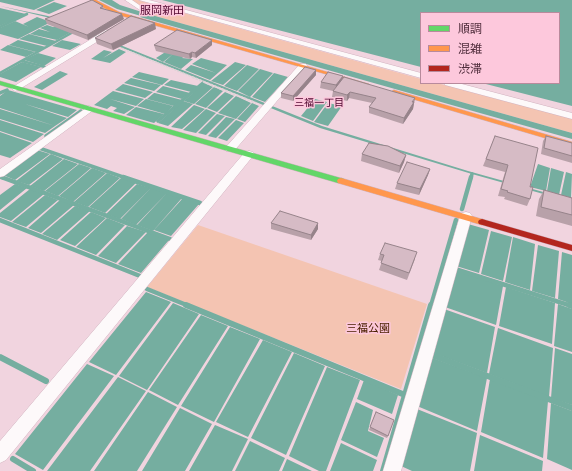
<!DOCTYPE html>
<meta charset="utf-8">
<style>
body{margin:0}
#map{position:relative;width:572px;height:471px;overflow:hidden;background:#f1d4df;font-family:"Source Sans 3","Noto Sans JP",sans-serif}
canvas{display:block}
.legend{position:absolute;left:420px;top:12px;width:140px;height:72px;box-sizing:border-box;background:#fdc8dc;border:1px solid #b88a9c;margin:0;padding:5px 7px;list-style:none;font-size:12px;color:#512e3d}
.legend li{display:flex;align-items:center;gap:8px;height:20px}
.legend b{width:20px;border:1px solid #b88a9c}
</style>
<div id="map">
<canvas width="572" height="471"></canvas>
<ul class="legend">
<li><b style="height:5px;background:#63d668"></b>順調</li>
<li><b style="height:5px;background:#ff974d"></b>混雑</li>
<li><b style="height:5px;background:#b3261e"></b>渋滞</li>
</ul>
</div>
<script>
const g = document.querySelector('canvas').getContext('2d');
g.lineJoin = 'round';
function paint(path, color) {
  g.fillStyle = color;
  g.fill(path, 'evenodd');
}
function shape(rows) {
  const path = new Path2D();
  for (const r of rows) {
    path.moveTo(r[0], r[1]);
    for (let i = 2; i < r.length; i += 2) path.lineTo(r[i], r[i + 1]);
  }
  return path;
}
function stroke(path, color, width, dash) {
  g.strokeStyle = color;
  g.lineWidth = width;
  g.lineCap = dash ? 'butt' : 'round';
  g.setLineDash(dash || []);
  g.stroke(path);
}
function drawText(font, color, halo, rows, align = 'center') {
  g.font = font + ' "Source Sans 3","Noto Sans JP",sans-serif';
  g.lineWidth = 3;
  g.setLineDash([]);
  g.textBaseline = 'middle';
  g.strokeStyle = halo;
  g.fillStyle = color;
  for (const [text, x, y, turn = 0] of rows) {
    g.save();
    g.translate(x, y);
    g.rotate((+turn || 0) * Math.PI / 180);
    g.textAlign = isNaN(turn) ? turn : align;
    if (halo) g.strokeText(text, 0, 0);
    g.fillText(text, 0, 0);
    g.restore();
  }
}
const green = shape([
 [129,0,137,0,421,79,421,83,437,83,572,119,572,133,148,14,144,13,147,11],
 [198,225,427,304,401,389,147,287]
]);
const water = shape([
 [0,0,55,0,34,10,0,2],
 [99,0,112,0,120,5,148,14,572,133,572,139,140,17,141,16,117,9],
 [162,0,572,0,572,106,482,83,559,83,559,13,421,13,421,67],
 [54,2,67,6,49,14,36,10],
 [0,6,48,16,322,126,468,171,572,200,572,202,472,174,320,128,46,17],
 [0,8,4,9,26,14,0,26],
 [37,17,51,22,18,39,0,34,0,28,15,21,29,27,23,24],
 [47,25,53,27,57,26,51,29,59,25,73,31,57,40,30,34,39,29,50,32,40,28],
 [29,34,56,41,47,46,19,39],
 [18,40,46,47,36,52,9,45],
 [62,40,81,44,70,50,52,46],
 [8,45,35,52,26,57,0,50],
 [119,49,126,52,110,63,91,59,104,50,112,52,103,58],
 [167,51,186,55,182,58,193,59,181,69,164,62,173,54,163,62,156,58],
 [38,53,56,58,44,66,24,60],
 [201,58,227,65,210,80,185,70,191,65,216,73,192,64],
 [22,62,41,67,16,82,0,77,0,74],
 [235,62,246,65,223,85,211,81],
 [247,65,259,69,237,91,224,86],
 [260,69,273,73,250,97,238,91],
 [60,71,68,74,42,90,34,87],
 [139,72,169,79,162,85,132,77],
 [274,73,288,77,265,102,252,97],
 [131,78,161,85,154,91,124,83],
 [171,80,198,86,191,92,164,85],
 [204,83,213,87,194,104,184,101],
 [123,84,153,92,145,98,115,90],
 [163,86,190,93,182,99,156,92],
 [214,87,223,91,206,108,195,104],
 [8,90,77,110,68,117,25,104,67,118,55,126,0,108,0,96],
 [113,91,144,99,136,106,110,99,135,107,124,114,113,111,117,108,111,106,107,109,94,105],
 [225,92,234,96,217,112,207,108],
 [154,93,155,93,182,100,174,106,147,99],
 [236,96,251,103,236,119,218,113],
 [146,99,173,106,165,114,137,106],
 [315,99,327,102,313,121,301,116],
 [183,101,193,104,168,126,158,123],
 [252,103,259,106,245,122,237,119],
 [328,103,342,106,328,126,314,122],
 [194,105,205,109,182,129,171,127],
 [136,107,164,114,154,123,126,115],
 [0,109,55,126,45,133,0,119],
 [206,109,216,113,196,133,183,130],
 [217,114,225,116,206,135,198,133],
 [226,117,235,119,216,138,208,136],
 [0,120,44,134,33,142,0,131],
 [236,120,244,123,227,141,218,138],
 [0,132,32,143,10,158,0,155],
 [37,150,50,154,15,180,3,175],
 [51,154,63,159,29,185,16,181],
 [64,159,78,164,44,191,30,186],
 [79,164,91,168,58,196,45,191],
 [538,164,550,168,546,191,530,187],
 [92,168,106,173,73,202,59,196],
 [551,168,564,172,559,195,547,191],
 [566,172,572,174,571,198,561,195],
 [107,173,120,178,88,207,74,202],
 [121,178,136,183,105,213,89,207],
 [15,184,27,188,0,210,0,195],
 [137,184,151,188,120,219,106,214],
 [151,188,167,193,136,225,121,219],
 [30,189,44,194,11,221,0,217,0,213],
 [167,193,182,198,153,231,137,225],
 [45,195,58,200,26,227,12,222],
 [183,198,199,204,171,236,154,230],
 [60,200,74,205,41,233,28,228],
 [75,206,90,211,57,240,42,234],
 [91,212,106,218,75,246,60,240],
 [107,218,125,225,96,255,76,247],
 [468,224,489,230,479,273,456,266],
 [127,226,146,232,116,263,98,256],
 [491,231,512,237,503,281,481,274],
 [148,232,169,240,141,273,118,264],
 [513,237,535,244,530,290,505,282],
 [538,245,559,251,555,298,532,291],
 [562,252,572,255,572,304,558,299],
 [455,270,503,286,496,325,445,307],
 [506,287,555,303,552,344,499,326],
 [146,292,171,302,116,375,89,362],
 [173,303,199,314,147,390,119,376],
 [558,304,572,309,572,352,554,346],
 [444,309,495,327,487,373,433,353],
 [201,315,228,326,178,405,149,390],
 [230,327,260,339,214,422,181,406],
 [498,328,553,348,549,397,489,374],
 [263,340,292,352,248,437,216,422],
 [555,348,572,354,572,405,551,398],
 [294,353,325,366,286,455,251,438],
 [430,357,487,378,477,431,417,406],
 [87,364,114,376,43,470,15,454],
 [327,367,360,380,326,471,319,471,289,456],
 [118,377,146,391,90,471,47,471],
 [490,379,548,401,543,458,481,432],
 [364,380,398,395,392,414,357,399],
 [148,392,177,407,137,471,94,471],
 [356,402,373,410,368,431,384,438,377,457,341,440],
 [551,403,572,411,572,470,547,459],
 [180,408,212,424,185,471,142,471],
 [417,409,477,433,470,471,412,471,401,466],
 [215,425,248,439,232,471,189,471],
 [480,435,543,461,542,471,474,471],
 [250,441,285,458,279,471,235,471],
 [341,443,377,460,373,471,330,471],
 [287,459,312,471,282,471]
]);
const streamFar3 = shape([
 [0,27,27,14],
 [22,61,45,67],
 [0,73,75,31]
]);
const streamFar2 = shape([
 [0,93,7,90],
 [158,121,203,83],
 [46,136,81,111],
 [39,148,126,178],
 [1,177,3,178],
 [471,178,472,174]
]);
const streamFar1 = shape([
 [1,177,170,239],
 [123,177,200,203],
 [462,209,471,177],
 [0,220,140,276],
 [455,269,572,306],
 [147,289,189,306],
 [431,306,456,220]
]);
const stream = shape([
 [186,305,405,395],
 [569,305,572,306],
 [432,355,572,408],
 [0,357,46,381],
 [13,459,33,471],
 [383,471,431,305]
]);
const pathFar1 = shape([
 [116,46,195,78]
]);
const path = shape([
 [192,77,256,103]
]);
const street = shape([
 [125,0,132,0,148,11,143,12,125,0],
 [139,0,149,0,421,73,421,78,139,0],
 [106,30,109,30,113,32,18,90,15,91,11,88,106,30],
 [300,64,306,64,307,66,234,151,226,151,225,149,226,147,300,64],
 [444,83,458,83,572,113,572,119,445,85,444,83],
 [89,106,93,109,92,111,4,176,0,177,0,169,89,106],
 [249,151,253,152,254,154,253,156,6,460,0,463,0,441,245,152,249,151],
 [466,212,470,213,472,216,401,471,383,471,460,216,462,213,466,212]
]);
const fast = shape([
 [0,81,344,179,345,181,344,183,338,183,0,85,0,81]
]);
const slow = shape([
 [90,0,96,0,119,12,369,84,364,85,115,14,90,0],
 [394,90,572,142,572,146,392,93,392,91,394,90],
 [341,178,485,220,486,222,482,225,338,183,337,181,338,179,341,178]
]);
const jam = shape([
 [482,219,572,245,572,251,479,224,478,222,479,220,482,219]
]);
const wall = shape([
 [103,6,103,8,124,19,88,40,47,24,45,19],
 [156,29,113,50,97,44,95,38],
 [154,45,212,45,196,58,192,57,190,59,156,51],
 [316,70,316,75,293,101,281,98,281,93],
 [343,76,342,80,414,102,413,109,403,124,369,113,369,107,372,103,349,98,347,101,332,97,333,91,320,88,321,82],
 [495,136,530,187,530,199,527,206,504,199,505,197,498,196,505,172,483,166],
 [546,136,572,143,572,163,541,154,543,141],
 [362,154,406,155,404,162,399,173,361,161],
 [430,169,428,175,419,195,395,189,397,183],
 [544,190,572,198,572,226,536,216,539,199],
 [271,223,318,223,318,229,311,240,271,229],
 [380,254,415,259,407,280,379,270,382,261,378,260],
 [376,412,388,436,387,438,369,430]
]);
const shadedWall = shape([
 [122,14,124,19,88,40,87,35],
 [155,23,156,29,113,50,111,44],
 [212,40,212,45,196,58,195,53],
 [192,52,192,57,190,59,189,54],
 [316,70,316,75,293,101,293,96],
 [343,76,342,83,335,92,336,85],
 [350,92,349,98,347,101,347,95],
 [415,98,413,109,403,124,404,118],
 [406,155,404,162,399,173,400,166],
 [430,169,428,175,419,195,420,189],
 [318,223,318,229,311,240,311,235]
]);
const building = shape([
 [92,0,103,6,100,8,122,14,87,35,45,19,92,0],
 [131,16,155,23,111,44,95,38,131,16],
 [177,30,212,40,195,53,192,52,189,54,154,45,177,30],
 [305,67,316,70,293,96,281,93,305,67],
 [328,72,343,76,336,85,321,82,328,72],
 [344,77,415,98,412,102,414,102,404,118,369,107,376,98,350,92,347,95,333,91,344,77],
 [495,136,538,148,530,187,533,187,530,199,507,192,508,191,501,189,508,165,486,159,495,136],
 [546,136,572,143,572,156,544,148,546,136],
 [369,143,388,146,406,155,400,166,362,154,369,143],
 [407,162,430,169,420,189,397,183,407,162],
 [544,190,572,198,572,215,541,207,544,190],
 [280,211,318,223,311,235,271,223,280,211],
 [385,243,417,252,409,273,381,263,384,255,380,254,385,243],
 [376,412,394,420,388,436,370,427,376,412]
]);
const farNeighbourhoodnames = [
 ["三福一丁目",319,104]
];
const farQuarternames = [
 ["服岡新田",162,12]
];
const parkNames = [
 ["三福公園",368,330]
];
paint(green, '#f4c4b2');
paint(water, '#75aea0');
stroke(streamFar3, '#75aea0', 2.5);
stroke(streamFar2, '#75aea0', 3.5);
stroke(streamFar1, '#75aea0', 4.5);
stroke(stream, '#75aea0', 6);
stroke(street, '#d0b2bf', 1);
stroke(fast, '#d0b2bf', 1);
stroke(slow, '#d0b2bf', 1);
stroke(jam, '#d0b2bf', 1);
stroke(pathFar1, '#ddd3d6', 1.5, [2, 1]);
stroke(path, '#ddd3d6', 2, [2.5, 1.5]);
paint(street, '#fdf9fa');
paint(fast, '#63d668');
paint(slow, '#ff974d');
paint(jam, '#b3261e');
paint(wall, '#b8a1a9');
paint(shadedWall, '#96838a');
paint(building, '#d6bbc5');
stroke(building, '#96838a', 1);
drawText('10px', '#4f052e', '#fdc8dc', farNeighbourhoodnames);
drawText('11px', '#4f052e', '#fdc8dc', farQuarternames);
drawText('11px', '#4a2100', '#fdc8dc', parkNames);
</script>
